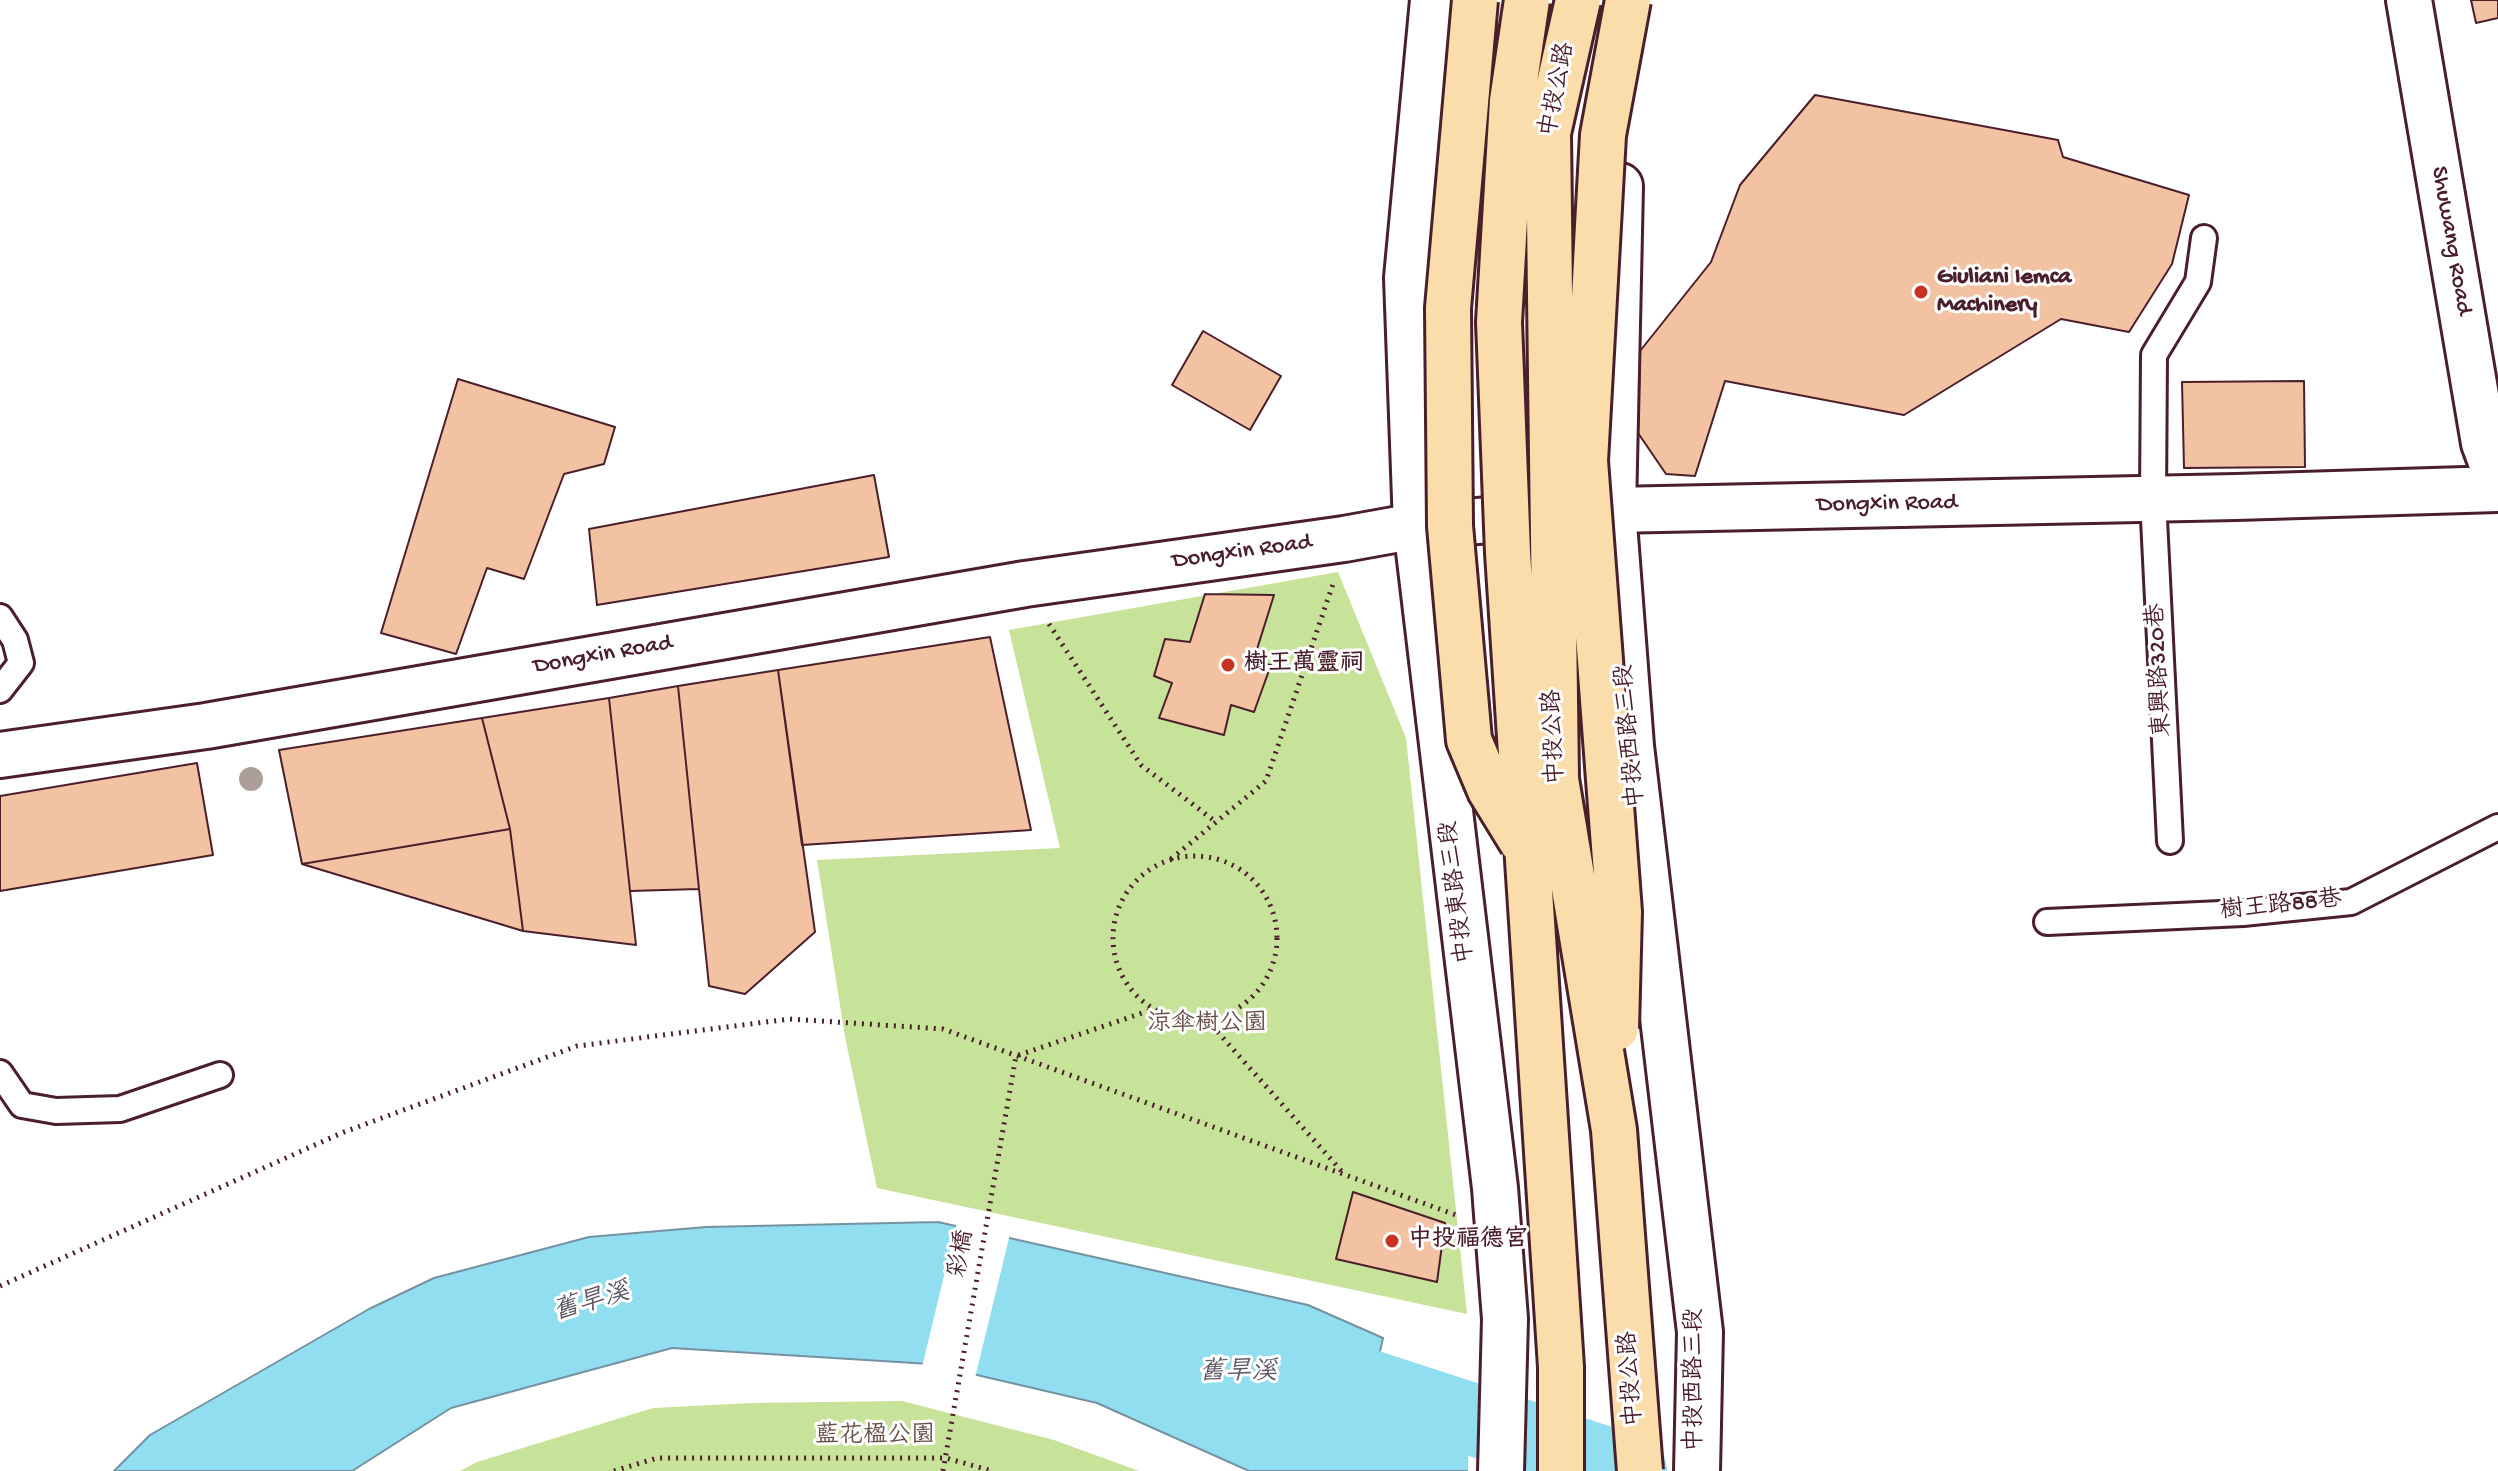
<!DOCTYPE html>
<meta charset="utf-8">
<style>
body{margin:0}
canvas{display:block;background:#fff}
</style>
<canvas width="2498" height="1471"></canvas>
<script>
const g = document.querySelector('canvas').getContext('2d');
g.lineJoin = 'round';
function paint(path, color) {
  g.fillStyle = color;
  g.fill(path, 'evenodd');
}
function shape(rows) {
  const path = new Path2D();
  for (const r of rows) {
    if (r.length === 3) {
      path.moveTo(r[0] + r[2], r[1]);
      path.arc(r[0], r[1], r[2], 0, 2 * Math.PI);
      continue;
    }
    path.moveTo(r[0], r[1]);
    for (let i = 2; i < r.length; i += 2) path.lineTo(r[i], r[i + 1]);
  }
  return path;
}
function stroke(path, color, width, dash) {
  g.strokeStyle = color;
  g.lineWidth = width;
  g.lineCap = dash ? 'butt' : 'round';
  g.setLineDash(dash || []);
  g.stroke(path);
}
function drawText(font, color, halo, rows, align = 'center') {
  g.font = font + ' "Gochi Hand","LXGW WenKai TC",sans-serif';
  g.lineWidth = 6;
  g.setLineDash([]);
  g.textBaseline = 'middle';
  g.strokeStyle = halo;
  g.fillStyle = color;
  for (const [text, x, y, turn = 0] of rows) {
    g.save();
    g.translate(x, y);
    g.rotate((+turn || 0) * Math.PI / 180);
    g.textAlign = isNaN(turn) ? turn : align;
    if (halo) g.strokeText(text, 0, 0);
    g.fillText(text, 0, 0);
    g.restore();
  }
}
const green = shape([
 [1338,572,1406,738,1467,1314,877,1188,845,1037,817,860,1060,848,1009,630],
 [902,1401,1054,1440,1139,1471,460,1471,477,1462,653,1408,752,1403]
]);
const water = shape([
 [938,1222,1308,1305,1383,1338,1379,1356,1346,1347,1320,1391,1371,1423,1665,1471,1249,1471,1097,1403,930,1364,672,1348,451,1408,352,1471,114,1471,150,1435,369,1309,434,1278,589,1237,706,1227,938,1222]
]);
const pier = shape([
 [957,1222,1010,1234,975,1378,922,1367],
 [1468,1435,1666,1467,1669,1471,1468,1471]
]);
const river = shape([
 [1235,1342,1631,1471]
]);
const building = shape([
 [2471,0,2498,0,2498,18,2476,23,2471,0],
 [1815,95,2058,140,2063,157,2189,195,2172,264,2129,332,2061,319,1904,415,1725,381,1695,476,1666,474,1638,433,1640,351,1711,262,1740,185,1815,95],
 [1203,331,1281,376,1250,430,1172,385,1203,331],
 [458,379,615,427,604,464,564,474,524,579,487,568,456,654,381,633,458,379],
 [2304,381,2305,467,2184,468,2182,382,2304,381],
 [874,475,889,557,597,605,589,529,874,475],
 [1205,594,1274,595,1253,662,1271,665,1254,712,1231,705,1224,735,1159,718,1172,683,1154,676,1165,639,1190,642,1205,594],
 [990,637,1031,830,802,845,778,670,990,637],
 [778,670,815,932,745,994,709,986,678,686,778,670],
 [678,686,699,889,630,891,609,698,678,686],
 [609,698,630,891,636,945,523,931,510,829,482,718,609,698],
 [482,718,510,829,302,864,279,750,482,718],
 [197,763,213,855,0,891,0,796,197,763],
 [510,829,523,931,302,864,510,829],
 [1353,1192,1445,1223,1437,1282,1336,1259,1353,1192]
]);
const path = shape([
 [1049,624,1141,765,1216,822],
 [1195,938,82],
 [1171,859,1266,781,1334,581],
 [1207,1020,1345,1175],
 [0,1286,344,1132,577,1046,790,1019,943,1029,1456,1215],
 [614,1471,657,1458,946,1458,992,1471],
 [943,1471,1016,1056,1154,1009]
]);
const service = shape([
 [0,617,15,640,21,663,0,690],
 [2170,841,2153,499,2154,355,2198,282,2204,238],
 [2047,922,2243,913,2351,902,2498,827],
 [0,1073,22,1105,56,1111,120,1109,220,1075]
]);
const minor = shape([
 [1433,0,1407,278,1416,526,1495,1188,1505,1319,1501,1471],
 [1620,186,1613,510,1631,746,1700,1332,1697,1471]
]);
const tertiary = shape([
 [2409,0,2484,443,2498,481],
 [0,755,206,726,1025,584,1344,539,1416,526,1613,510,2236,497,2498,489]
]);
const primaryBridge = shape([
 [1475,0,1448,308,1450,526,1469,740,1490,790,1522,842],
 [1527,0,1512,101,1499,322,1508,553,1561,1367,1561,1471],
 [1578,0,1548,133,1556,779,1614,1130,1640,1471],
 [1616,1028,1619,912,1585,461,1603,135,1628,0]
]);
const trees = [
 [251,779]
];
const markers = [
 [1921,292,8,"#c8321e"],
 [1228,665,8,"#c8321e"],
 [1392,1241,8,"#c8321e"]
];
const streetNames = [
 ["中投公路",1559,90,-79],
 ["Shuwang Road",2450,241,80],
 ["Dongxin Road",1887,505,-1],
 ["Dongxin Road",1242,553,-8],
 ["Dongxin Road",603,656,-10],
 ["東興路320巷",2161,670,-93],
 ["中投西路三段",1632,736,-95],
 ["中投公路",1556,737,-92],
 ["中投東路三段",1459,892,-97],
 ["樹王路88巷",2281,907,-6],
 ["彩橋",963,1254,-80],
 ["中投公路",1633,1379,-94],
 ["中投西路三段",1696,1380,-90]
];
const poiNames = [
 ["Giuliani Iemca",1937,278],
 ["Machinery",1937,306],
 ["樹王萬靈祠",1244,665],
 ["中投福德宮",1408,1241]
];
const parkNames = [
 ["涼傘樹公園",1207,1025],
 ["藍花楹公園",875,1437]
];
const waterNames = [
 ["舊旱溪",592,1304,-16],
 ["舊旱溪",1238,1374]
];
paint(green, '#c7e299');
paint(water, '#91def0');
stroke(water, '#7592a1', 2);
paint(pier, '#fff');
stroke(river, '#91def0', 72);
paint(building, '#f3c2a3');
stroke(building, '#4a1f2b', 2);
stroke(service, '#4a1f2b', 30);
stroke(minor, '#4a1f2b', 50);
stroke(tertiary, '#4a1f2b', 50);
stroke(path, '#4a1f2b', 5, [2, 6]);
stroke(service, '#fff', 24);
stroke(minor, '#fff', 44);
stroke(tertiary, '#fff', 44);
stroke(primaryBridge, '#4a1f2b', 50, []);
stroke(primaryBridge, '#fbddab', 44);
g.fillStyle = '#ac9f99';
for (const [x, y] of trees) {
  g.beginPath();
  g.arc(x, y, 12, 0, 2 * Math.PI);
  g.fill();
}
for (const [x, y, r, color] of markers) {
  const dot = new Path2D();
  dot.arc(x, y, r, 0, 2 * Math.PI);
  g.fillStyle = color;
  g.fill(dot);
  stroke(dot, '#fff', 3);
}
drawText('24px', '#4a1f2b', '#fff', streetNames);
drawText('bold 24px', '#4a1f2b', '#fff', poiNames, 'left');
drawText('24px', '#695046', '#fff', parkNames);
drawText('italic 26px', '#5f5866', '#fff', waterNames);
</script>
